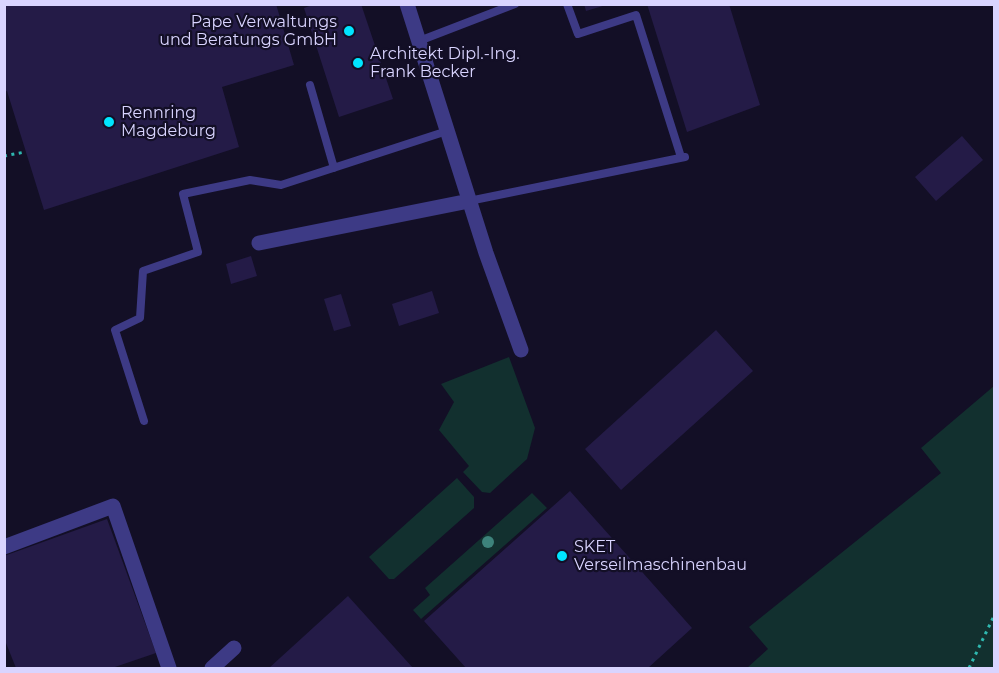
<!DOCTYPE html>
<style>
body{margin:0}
#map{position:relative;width:999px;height:673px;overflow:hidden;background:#130f26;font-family:Montserrat,sans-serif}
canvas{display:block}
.frame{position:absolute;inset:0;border:6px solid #d9d4ff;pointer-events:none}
</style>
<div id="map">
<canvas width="999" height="673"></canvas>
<div class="frame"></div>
</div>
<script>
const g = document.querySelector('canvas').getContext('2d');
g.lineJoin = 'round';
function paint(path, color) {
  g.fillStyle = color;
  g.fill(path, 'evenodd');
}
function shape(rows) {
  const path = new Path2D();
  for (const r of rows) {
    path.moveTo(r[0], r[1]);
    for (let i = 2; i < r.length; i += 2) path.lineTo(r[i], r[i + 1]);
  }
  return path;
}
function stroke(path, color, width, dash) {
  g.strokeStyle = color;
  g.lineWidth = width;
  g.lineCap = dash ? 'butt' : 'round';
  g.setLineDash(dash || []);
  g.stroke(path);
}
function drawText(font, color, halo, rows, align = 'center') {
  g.font = font + ' Montserrat,sans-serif';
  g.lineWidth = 4.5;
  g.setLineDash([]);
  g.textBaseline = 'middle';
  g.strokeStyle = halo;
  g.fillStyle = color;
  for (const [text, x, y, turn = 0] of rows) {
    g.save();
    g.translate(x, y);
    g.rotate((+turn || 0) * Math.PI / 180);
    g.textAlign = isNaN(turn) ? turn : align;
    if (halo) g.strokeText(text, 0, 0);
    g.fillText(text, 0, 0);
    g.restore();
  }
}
const green = shape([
 [509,357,535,428,527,459,490,493,482,492,463,472,469,466,439,430,454,402,441,384],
 [994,386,994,668,747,668,768,649,749,627,941,473,921,448],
 [457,478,474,497,474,508,394,579,389,579,369,557],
 [532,493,547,508,421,619,413,610,430,595,425,588]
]);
const building = shape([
 [4,4,276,4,294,65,222,87,239,147,44,210,7,91,4,92],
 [315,4,361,4,393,99,339,117,304,8],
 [584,4,606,4,606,5,586,11],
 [647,4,729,4,760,105,687,132],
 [962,136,983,160,936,201,915,177],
 [251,256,257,276,231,284,226,264],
 [432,291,439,313,399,326,392,304],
 [341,294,351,326,334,331,324,299],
 [716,330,753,371,621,490,585,449],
 [570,491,692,628,648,668,466,668,424,621],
 [107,519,156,653,112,668,16,668,4,638,4,556],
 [348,596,413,668,269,668]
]);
const path = shape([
 [4,156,25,152],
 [969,668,994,616]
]);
const lane = shape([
 [567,4,578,34,636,15,681,157],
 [419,41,515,4],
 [310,85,334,168],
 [469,201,685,157],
 [144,421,115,330,140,318,143,271,198,252,183,194,250,180,281,185,447,131]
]);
const street = shape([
 [407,4,486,253,521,350],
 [259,243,469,201],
 [4,547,113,506,169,668],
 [212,668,234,648]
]);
const trees = [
 [488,542]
];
const markers = [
 [349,31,6,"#00e5ff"],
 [358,63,6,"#00e5ff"],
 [109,122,6,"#00e5ff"],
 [562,556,6,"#00e5ff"]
];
const poiNames = [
 ["Pape Verwaltungs",337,22,"right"],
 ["und Beratungs GmbH",337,40,"right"],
 ["Architekt Dipl.-Ing.",370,54],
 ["Frank Becker",370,72],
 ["Rennring",121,113],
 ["Magdeburg",121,131],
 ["SKET",574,547],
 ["Verseilmaschinenbau",574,565]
];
paint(green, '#12302f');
paint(building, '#241b47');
stroke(path, '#2fb8b0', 3, [3, 4.5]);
stroke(lane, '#3d3a85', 8);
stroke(street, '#3d3a85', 15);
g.fillStyle = '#3d827b';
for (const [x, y] of trees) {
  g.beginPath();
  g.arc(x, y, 6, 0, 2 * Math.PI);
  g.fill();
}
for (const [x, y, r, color] of markers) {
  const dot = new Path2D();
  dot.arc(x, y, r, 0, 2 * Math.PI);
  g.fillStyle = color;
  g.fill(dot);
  stroke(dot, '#130f26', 2);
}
drawText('16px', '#d9d4ff', '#130f26', poiNames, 'left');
</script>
